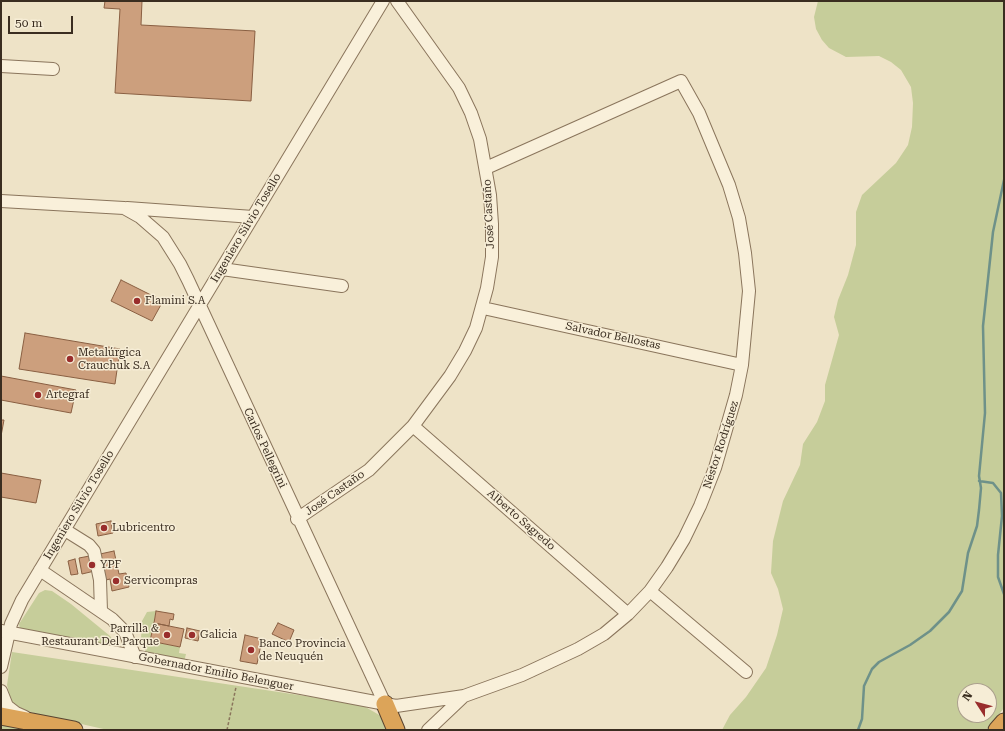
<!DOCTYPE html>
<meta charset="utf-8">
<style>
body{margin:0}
#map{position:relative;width:1005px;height:731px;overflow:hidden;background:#eee3c7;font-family:"Roboto Serif",serif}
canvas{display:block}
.frame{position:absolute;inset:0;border:2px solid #3a2d20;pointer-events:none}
.north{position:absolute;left:957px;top:683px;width:40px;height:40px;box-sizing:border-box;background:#f6edd6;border:1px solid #aba08d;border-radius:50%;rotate:306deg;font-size:11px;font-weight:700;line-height:16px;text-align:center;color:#3a2d20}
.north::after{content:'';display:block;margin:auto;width:14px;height:18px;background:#992d2c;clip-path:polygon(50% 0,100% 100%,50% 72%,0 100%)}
.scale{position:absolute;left:8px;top:16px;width:65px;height:18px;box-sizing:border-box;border:2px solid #3a2d20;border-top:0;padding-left:5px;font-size:12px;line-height:14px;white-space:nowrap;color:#3a2d20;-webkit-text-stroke:3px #f6edd6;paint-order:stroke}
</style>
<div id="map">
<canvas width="1005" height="731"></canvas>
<div class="frame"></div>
<div class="north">N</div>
<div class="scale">50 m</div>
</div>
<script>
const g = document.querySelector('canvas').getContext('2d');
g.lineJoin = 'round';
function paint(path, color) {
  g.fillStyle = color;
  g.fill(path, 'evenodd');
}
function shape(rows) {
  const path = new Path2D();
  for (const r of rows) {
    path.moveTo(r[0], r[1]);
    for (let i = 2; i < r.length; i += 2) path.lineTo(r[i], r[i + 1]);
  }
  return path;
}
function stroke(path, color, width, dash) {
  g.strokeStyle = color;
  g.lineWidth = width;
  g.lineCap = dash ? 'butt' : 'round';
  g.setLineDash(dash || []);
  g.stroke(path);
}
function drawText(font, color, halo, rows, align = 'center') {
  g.font = font + ' "Roboto Serif",serif';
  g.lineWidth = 3;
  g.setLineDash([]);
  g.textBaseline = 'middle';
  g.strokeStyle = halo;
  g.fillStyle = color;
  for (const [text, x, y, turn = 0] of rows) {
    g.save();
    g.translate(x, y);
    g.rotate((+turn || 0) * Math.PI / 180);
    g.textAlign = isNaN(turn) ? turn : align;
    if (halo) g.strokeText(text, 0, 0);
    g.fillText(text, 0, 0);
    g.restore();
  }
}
const green = shape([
 [818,1,1004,1,1004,708,986,730,722,730,730,715,746,697,766,668,777,635,783,609,778,589,771,573,773,541,783,501,800,465,803,444,817,422,825,401,825,385,839,335,834,317,838,300,848,275,856,245,856,212,862,195,896,163,908,145,912,127,913,103,911,87,901,70,891,62,879,56,846,57,829,48,822,40,816,29,814,17],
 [965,691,989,691,989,715,965,715],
 [45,590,52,591,71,604,110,636,113,640,111,644,109,646,20,629,19,624,39,593],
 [156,611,150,641,180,647,179,653,186,654,184,662,148,655,144,648,141,639,142,621,147,612],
 [12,652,352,703,362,705,381,716,388,730,108,730,41,715,24,710,11,702,7,685],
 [1,722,34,730,1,730]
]);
const stream = shape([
 [979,481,993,483,1001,493,1002,516,998,555,998,577,1004,594],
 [858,730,862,719,864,686,872,669,879,662,910,645,930,631,949,612,962,591,968,553,977,526,979,510,981,488,979,476,985,413,983,326,993,232,1004,180]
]);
const building = shape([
 [105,1,142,1,141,25,255,31,251,101,115,93,120,9,104,8,105,1],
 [121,280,163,301,152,321,111,301,121,280],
 [25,333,120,349,115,384,19,369,25,333],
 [1,376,76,390,71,413,1,400,1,376],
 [1,420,4,420,1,436,1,420],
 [1,473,41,480,36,503,1,497,1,473],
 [111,521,113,533,98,536,96,524,111,521],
 [114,551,119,574,126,573,129,587,112,591,110,579,106,580,100,554,114,551],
 [100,554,103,569,82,574,79,558,100,554],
 [75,559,78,574,71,575,68,561,75,559],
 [156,611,174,614,173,620,170,619,169,626,154,623,156,611],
 [154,623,184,629,180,647,150,641,154,623],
 [278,623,294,630,289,642,272,634,278,623],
 [187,628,200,631,198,641,185,638,187,628],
 [245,635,262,639,257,664,240,661,245,635]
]);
const path = shape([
 [227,730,236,687]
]);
const minor = shape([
 [1,66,53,69],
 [1,201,124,208,140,217,163,237,180,264,188,280,385,704],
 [127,208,253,217],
 [222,269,342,286],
 [483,308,742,365],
 [413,426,628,614],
 [297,519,369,470,413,426,450,376,465,351,476,328,487,288,492,257,492,224,490,195,480,139,471,113,459,88,397,1],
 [65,530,89,545,94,551,100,580,101,611],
 [40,570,112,619,125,632,135,657],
 [650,591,746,672],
 [1,631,396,706,464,696,522,675,578,649,604,634,628,614,650,591,667,567,684,539,700,506,715,468,736,395,742,365,749,291,745,253,739,218,729,185,699,113,681,81,486,168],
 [1,667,11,624,22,600,383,1],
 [1,691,7,706,16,713,25,717],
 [428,730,464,696]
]);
const highway = shape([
 [385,704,396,730],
 [1,716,74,730],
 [997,730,1004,722]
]);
const markers = [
 [137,301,4,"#992d2c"],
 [70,359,4,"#992d2c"],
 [38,395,4,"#992d2c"],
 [104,528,4,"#992d2c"],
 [92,565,4,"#992d2c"],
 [116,581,4,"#992d2c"],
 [167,635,4,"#992d2c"],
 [192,635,4,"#992d2c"],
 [251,650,4,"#992d2c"]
];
const streetNames = [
 ["José Castaño",489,214,-93],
 ["Ingeniero Silvio Tosello",246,228,-59],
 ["Salvador Bellostas",613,336,12],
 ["Néstor Rodríguez",721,445,-72],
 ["Carlos Pellegrini",265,448,65],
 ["José Castaño",335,493,-35],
 ["Ingeniero Silvio Tosello",79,505,-59],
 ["Alberto Sagredo",521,520,41],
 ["Gobernador Emilio Belenguer",216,672,11]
];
const poiNames = [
 ["Flamini S.A",145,301],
 ["Metalúrgica",78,353],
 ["Crauchuk S.A",78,366],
 ["Artegraf",46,395],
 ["Lubricentro",112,528],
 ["YPF",100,565],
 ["Servicompras",124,581],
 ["Parrilla &",159,629,"right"],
 ["Restaurant Del Parque",159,642,"right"],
 ["Galicia",200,635],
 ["Banco Provincia",259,644],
 ["de Neuquén",259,657]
];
paint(green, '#c6cd9a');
stroke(stream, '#6e9189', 2.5);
paint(building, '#cc9f7d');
stroke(building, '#895f42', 1);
stroke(minor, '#8a755c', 14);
stroke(highway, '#584330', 19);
stroke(path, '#8a755c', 1.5, [3, 2]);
stroke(minor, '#f9f0da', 12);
stroke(highway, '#dca459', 17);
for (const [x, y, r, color] of markers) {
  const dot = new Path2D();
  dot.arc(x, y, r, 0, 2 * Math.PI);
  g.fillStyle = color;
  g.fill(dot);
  stroke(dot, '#f6edd6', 1.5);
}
drawText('11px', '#3a2d20', '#f6edd6', streetNames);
drawText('11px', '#3a2d20', '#f6edd6', poiNames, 'left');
</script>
